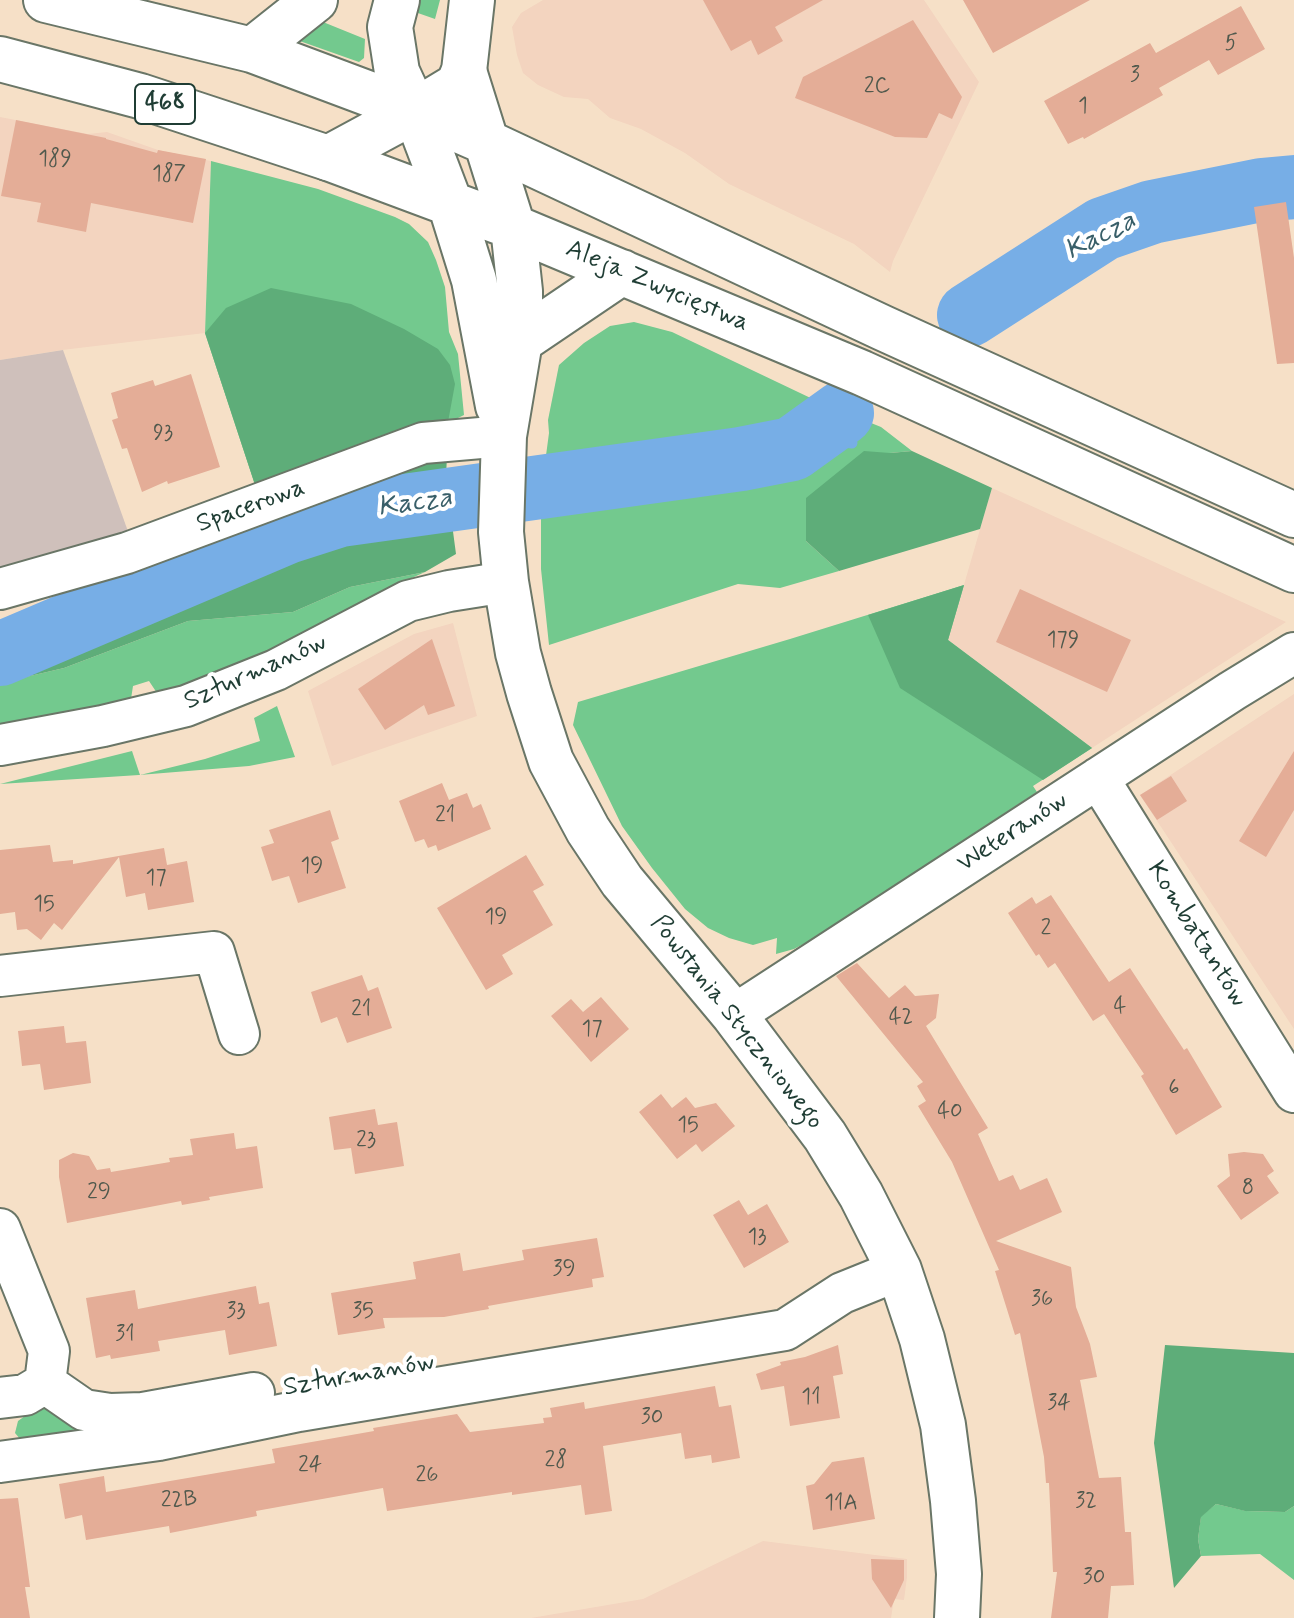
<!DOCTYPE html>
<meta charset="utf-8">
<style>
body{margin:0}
canvas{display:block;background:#f6e0c7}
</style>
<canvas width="1294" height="1618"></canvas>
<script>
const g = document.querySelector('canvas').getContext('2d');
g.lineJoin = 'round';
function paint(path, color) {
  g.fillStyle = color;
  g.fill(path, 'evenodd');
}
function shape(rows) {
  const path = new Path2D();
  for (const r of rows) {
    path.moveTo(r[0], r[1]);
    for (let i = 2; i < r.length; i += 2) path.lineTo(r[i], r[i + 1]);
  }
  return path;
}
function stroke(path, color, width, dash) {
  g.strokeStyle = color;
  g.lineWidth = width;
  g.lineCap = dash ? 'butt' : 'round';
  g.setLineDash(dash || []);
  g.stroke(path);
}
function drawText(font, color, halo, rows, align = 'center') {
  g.font = font + ' Mynerve,sans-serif';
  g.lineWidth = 8;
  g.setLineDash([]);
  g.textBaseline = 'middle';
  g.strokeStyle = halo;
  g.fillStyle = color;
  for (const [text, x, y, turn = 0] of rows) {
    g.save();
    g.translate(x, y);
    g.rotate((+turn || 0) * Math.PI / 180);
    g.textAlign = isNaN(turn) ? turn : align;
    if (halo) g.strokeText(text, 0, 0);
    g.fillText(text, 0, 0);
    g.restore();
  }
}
const built = shape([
 [543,0,924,0,979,82,893,261,890,272,854,244,729,184,685,153,641,129,610,118,588,99,564,97,538,85,523,73,517,55,512,27,521,13],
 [0,117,88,134,107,132,158,150,211,161,205,333,62,350,0,360],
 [992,488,1286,622,1092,748,948,640],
 [453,623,477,716,332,766,308,691,414,634],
 [1294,694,1294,1029,1140,795],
 [763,1541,907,1559,907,1577,904,1600,894,1599,891,1618,531,1618,643,1599]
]);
const industrial = shape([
 [63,350,130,537,0,576,0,360]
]);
const green = shape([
 [419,0,440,0,435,19,415,12],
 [323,22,365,39,364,58,359,62,294,39],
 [211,161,318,189,395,217,409,224,428,242,436,260,445,287,449,332,458,354,464,415,448,423,258,494,205,333],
 [634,322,672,332,819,402,881,427,912,451,890,453,806,541,839,571,780,588,738,584,549,645,541,569,541,493,549,433,548,420,559,365,584,343,610,326],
 [425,572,370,597,247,665,159,696,149,681,133,686,131,699,87,710,0,726,0,683,64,668,188,621,293,612,350,587],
 [964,585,948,640,1092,748,1033,786,1037,792,813,939,794,949,776,954,777,938,753,945,729,938,708,928,685,909,652,868,622,826,573,725,578,702,790,639],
 [277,706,295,757,249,766,139,775,0,784,132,751,140,775,205,759,260,741,254,718],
 [47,1407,60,1419,72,1424,105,1431,21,1440,15,1433,18,1421,36,1408],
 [1216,1504,1246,1511,1285,1512,1294,1506,1294,1580,1260,1554,1201,1556,1198,1539,1201,1516]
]);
const forest = shape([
 [271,288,351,304,404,329,438,349,450,365,455,384,448,422,258,494,205,333,226,308],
 [864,451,890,453,912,451,992,488,980,529,839,571,806,541,806,498],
 [447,454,446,479,456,554,425,572,350,587,293,612,188,621,64,668,0,683,0,631,120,593,285,518],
 [964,585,948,640,1092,748,1043,780,900,688,868,615],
 [1165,1345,1294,1353,1294,1506,1285,1512,1245,1511,1216,1504,1201,1517,1198,1539,1201,1556,1174,1588,1154,1443]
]);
const stream = shape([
 [807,438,852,443]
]);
const river = shape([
 [969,315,1103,229,1152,212,1261,190,1294,187],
 [0,654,287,532,340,515,741,459,792,449,842,413]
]);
const building = shape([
 [703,0,823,0,775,27,783,41,758,55,751,40,731,51],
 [963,0,1090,0,993,53],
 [1241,6,1265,49,1218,75,1209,60,1159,88,1163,95,1084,139,1083,137,1068,144,1044,101,1150,43,1156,53],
 [913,20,962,97,952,119,939,113,927,138,895,137,795,98,803,77],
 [16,120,106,138,106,139,157,153,158,150,206,159,193,223,91,203,86,232,37,222,41,203,1,196],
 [1286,202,1294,258,1294,363,1277,364,1254,207],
 [191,374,220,467,168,484,167,481,142,492,127,448,122,449,112,420,118,418,111,393,153,380,155,386],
 [1020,589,1131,640,1107,692,996,642],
 [432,639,455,706,428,715,424,705,385,730,358,689],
 [1294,751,1294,810,1266,857,1239,841],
 [1171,776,1187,801,1157,820,1140,795],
 [442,783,449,800,467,793,473,808,481,804,491,829,438,851,436,845,428,848,424,839,415,842,399,801],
 [330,810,339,839,331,842,346,888,298,903,289,876,272,881,261,847,274,843,269,830],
 [50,845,53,862,73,860,73,864,164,848,167,865,187,861,194,902,148,910,145,893,126,897,119,857,62,930,54,923,41,940,27,929,17,930,15,912,0,914,0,850],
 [526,855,544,885,533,891,553,925,502,955,513,974,486,990,437,908],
 [1051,895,1109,982,1130,968,1184,1050,1187,1048,1222,1107,1176,1135,1141,1076,1144,1074,1104,1014,1093,1021,1055,963,1048,968,1039,954,1036,956,1008,913,1032,897,1036,904],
 [857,963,889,998,905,985,915,996,939,994,936,1018,926,1026,988,1128,978,1134,999,1181,1013,1175,1020,1190,1047,1178,1062,1212,996,1241,1071,1267,1076,1307,1090,1344,1097,1377,1080,1380,1099,1478,1121,1477,1125,1532,1131,1532,1134,1585,1111,1586,1108,1618,1051,1618,1057,1572,1053,1572,1049,1483,1046,1483,1044,1457,1020,1333,1015,1335,995,1271,999,1270,952,1162,918,1106,926,1101,917,1086,923,1082,836,976],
 [362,975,368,991,378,987,392,1028,347,1043,337,1017,321,1023,311,992],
 [601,997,629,1029,591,1062,551,1016,571,999,583,1012],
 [64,1026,66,1043,86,1041,91,1083,44,1090,40,1064,22,1066,18,1031],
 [661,1094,672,1108,686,1097,695,1108,716,1103,735,1126,702,1152,696,1144,677,1159,639,1112],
 [375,1109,378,1125,397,1122,404,1166,355,1174,351,1148,334,1150,329,1117],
 [234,1133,236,1149,257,1146,263,1188,209,1197,210,1200,182,1205,181,1201,67,1223,59,1177,59,1160,73,1153,89,1156,97,1170,110,1168,111,1172,170,1162,169,1158,193,1155,190,1139],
 [1244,1152,1263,1154,1274,1171,1267,1176,1279,1193,1241,1220,1217,1186,1230,1176,1228,1154],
 [739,1200,748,1215,767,1204,789,1242,744,1268,713,1215],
 [597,1238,604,1277,592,1279,593,1287,488,1306,489,1309,444,1317,383,1318,385,1328,338,1335,331,1293,416,1279,413,1262,460,1253,463,1271,524,1260,522,1250],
 [256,1286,259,1304,269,1302,277,1346,229,1355,225,1330,158,1341,160,1351,111,1359,110,1355,96,1358,86,1298,135,1290,138,1309],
 [838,1345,843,1374,833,1376,840,1418,790,1426,784,1386,761,1390,756,1374,781,1365,780,1362,805,1357],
 [715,1386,719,1407,731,1405,740,1458,712,1463,711,1455,685,1459,681,1433,603,1446,612,1511,585,1515,581,1485,512,1495,512,1492,387,1511,383,1488,256,1511,257,1516,170,1533,169,1526,86,1540,82,1515,65,1519,59,1484,104,1476,106,1492,275,1463,272,1449,374,1431,373,1428,457,1414,470,1432,544,1423,543,1418,552,1417,550,1408,584,1402,585,1409],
 [864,1457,875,1519,813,1530,806,1486,814,1484,832,1462],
 [18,1498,30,1587,25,1587,30,1618,0,1618,0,1499],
 [871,1559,904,1560,904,1580,891,1608,872,1579]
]);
const street = shape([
 [0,589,127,553,423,443,504,436],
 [0,745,103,726,186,706,276,670,408,601,449,591,506,582],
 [1098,778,1294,1092],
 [0,976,214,952,239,1034],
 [734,1015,1232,691,1294,653],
 [0,1229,49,1351,45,1383],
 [45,1383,84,1410,110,1414,143,1413,254,1393],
 [0,1398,25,1395,45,1383],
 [0,1462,159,1440,299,1411,785,1330,842,1293,899,1270]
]);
const secondary = shape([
 [464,71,513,227,520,291,520,341,504,436,501,532,506,582,518,653,529,693,551,761,588,830,622,881,734,1015,825,1136,861,1195,899,1270,922,1339,943,1425,953,1501,959,1574,957,1618],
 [415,111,486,142,883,328,1294,515],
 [415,111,450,203,474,280,498,406],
 [328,158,513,227,862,373,1294,570],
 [520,341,622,272]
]);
const primary = shape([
 [46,0,252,50,415,111],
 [397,0,390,27,397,72,415,111],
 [252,50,315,0],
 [0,59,140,96,328,158,415,111,458,85,464,71,472,0]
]);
const numberNames = [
 ["5",1231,44],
 ["3",1135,76],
 ["2C",877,87],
 ["1",1083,107],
 ["189",55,160],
 ["187",169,175],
 ["93",163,434],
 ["179",1063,641],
 ["21",445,816],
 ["19",312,867],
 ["17",156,879],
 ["15",44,905],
 ["19",496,918],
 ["2",1046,929],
 ["4",1120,1007],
 ["21",361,1010],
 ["42",901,1018],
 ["17",592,1030],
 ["6",1174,1089],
 ["40",950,1112],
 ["15",688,1126],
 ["23",366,1141],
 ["8",1248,1189],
 ["29",99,1193],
 ["13",757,1238],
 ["39",564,1270],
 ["36",1042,1300],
 ["33",236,1312],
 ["35",363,1312],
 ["31",125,1335],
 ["11",811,1398],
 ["34",1059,1404],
 ["30",652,1418],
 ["28",556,1461],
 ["24",310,1466],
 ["26",427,1476],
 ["22B",179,1501],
 ["32",1086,1502],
 ["11A",841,1504],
 ["30",1094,1578]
];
const shields = [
 [165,104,60]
];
const shieldNames = [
 ["468",165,104]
];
const streetNames = [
 ["Aleja Zwycięstwa",657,287,23],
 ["Spacerowa",251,507,-20],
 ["Szturmanów",256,673,-24],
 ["Weteranów",1013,833,-33],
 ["Kombatantów",1196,935,58],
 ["Powstania Styczniowego",736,1023,52],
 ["Szturmanów",359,1376,-10]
];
const waterNames = [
 ["Kacza",1101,237,-27],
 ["Kacza",415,504,-8]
];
paint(built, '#f3d4bf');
paint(industrial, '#cfc0bb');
paint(green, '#73c98e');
paint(forest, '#5ead79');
stroke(stream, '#77aee6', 11);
stroke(river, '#77aee6', 64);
paint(building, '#e4ad97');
stroke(street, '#6a7667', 44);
stroke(secondary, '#6a7667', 48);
stroke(primary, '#6a7667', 48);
stroke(street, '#fff', 40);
stroke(secondary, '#fff', 44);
stroke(primary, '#fff', 44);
drawText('22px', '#50594d', null, numberNames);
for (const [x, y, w] of shields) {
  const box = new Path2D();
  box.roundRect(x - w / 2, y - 20, w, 40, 6);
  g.fillStyle = '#fff';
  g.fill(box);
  stroke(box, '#1f3d34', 2);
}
drawText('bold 24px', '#1f3d34', null, shieldNames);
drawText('26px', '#1f3d34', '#fff', streetNames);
drawText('italic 28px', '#395f69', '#fff', waterNames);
</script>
